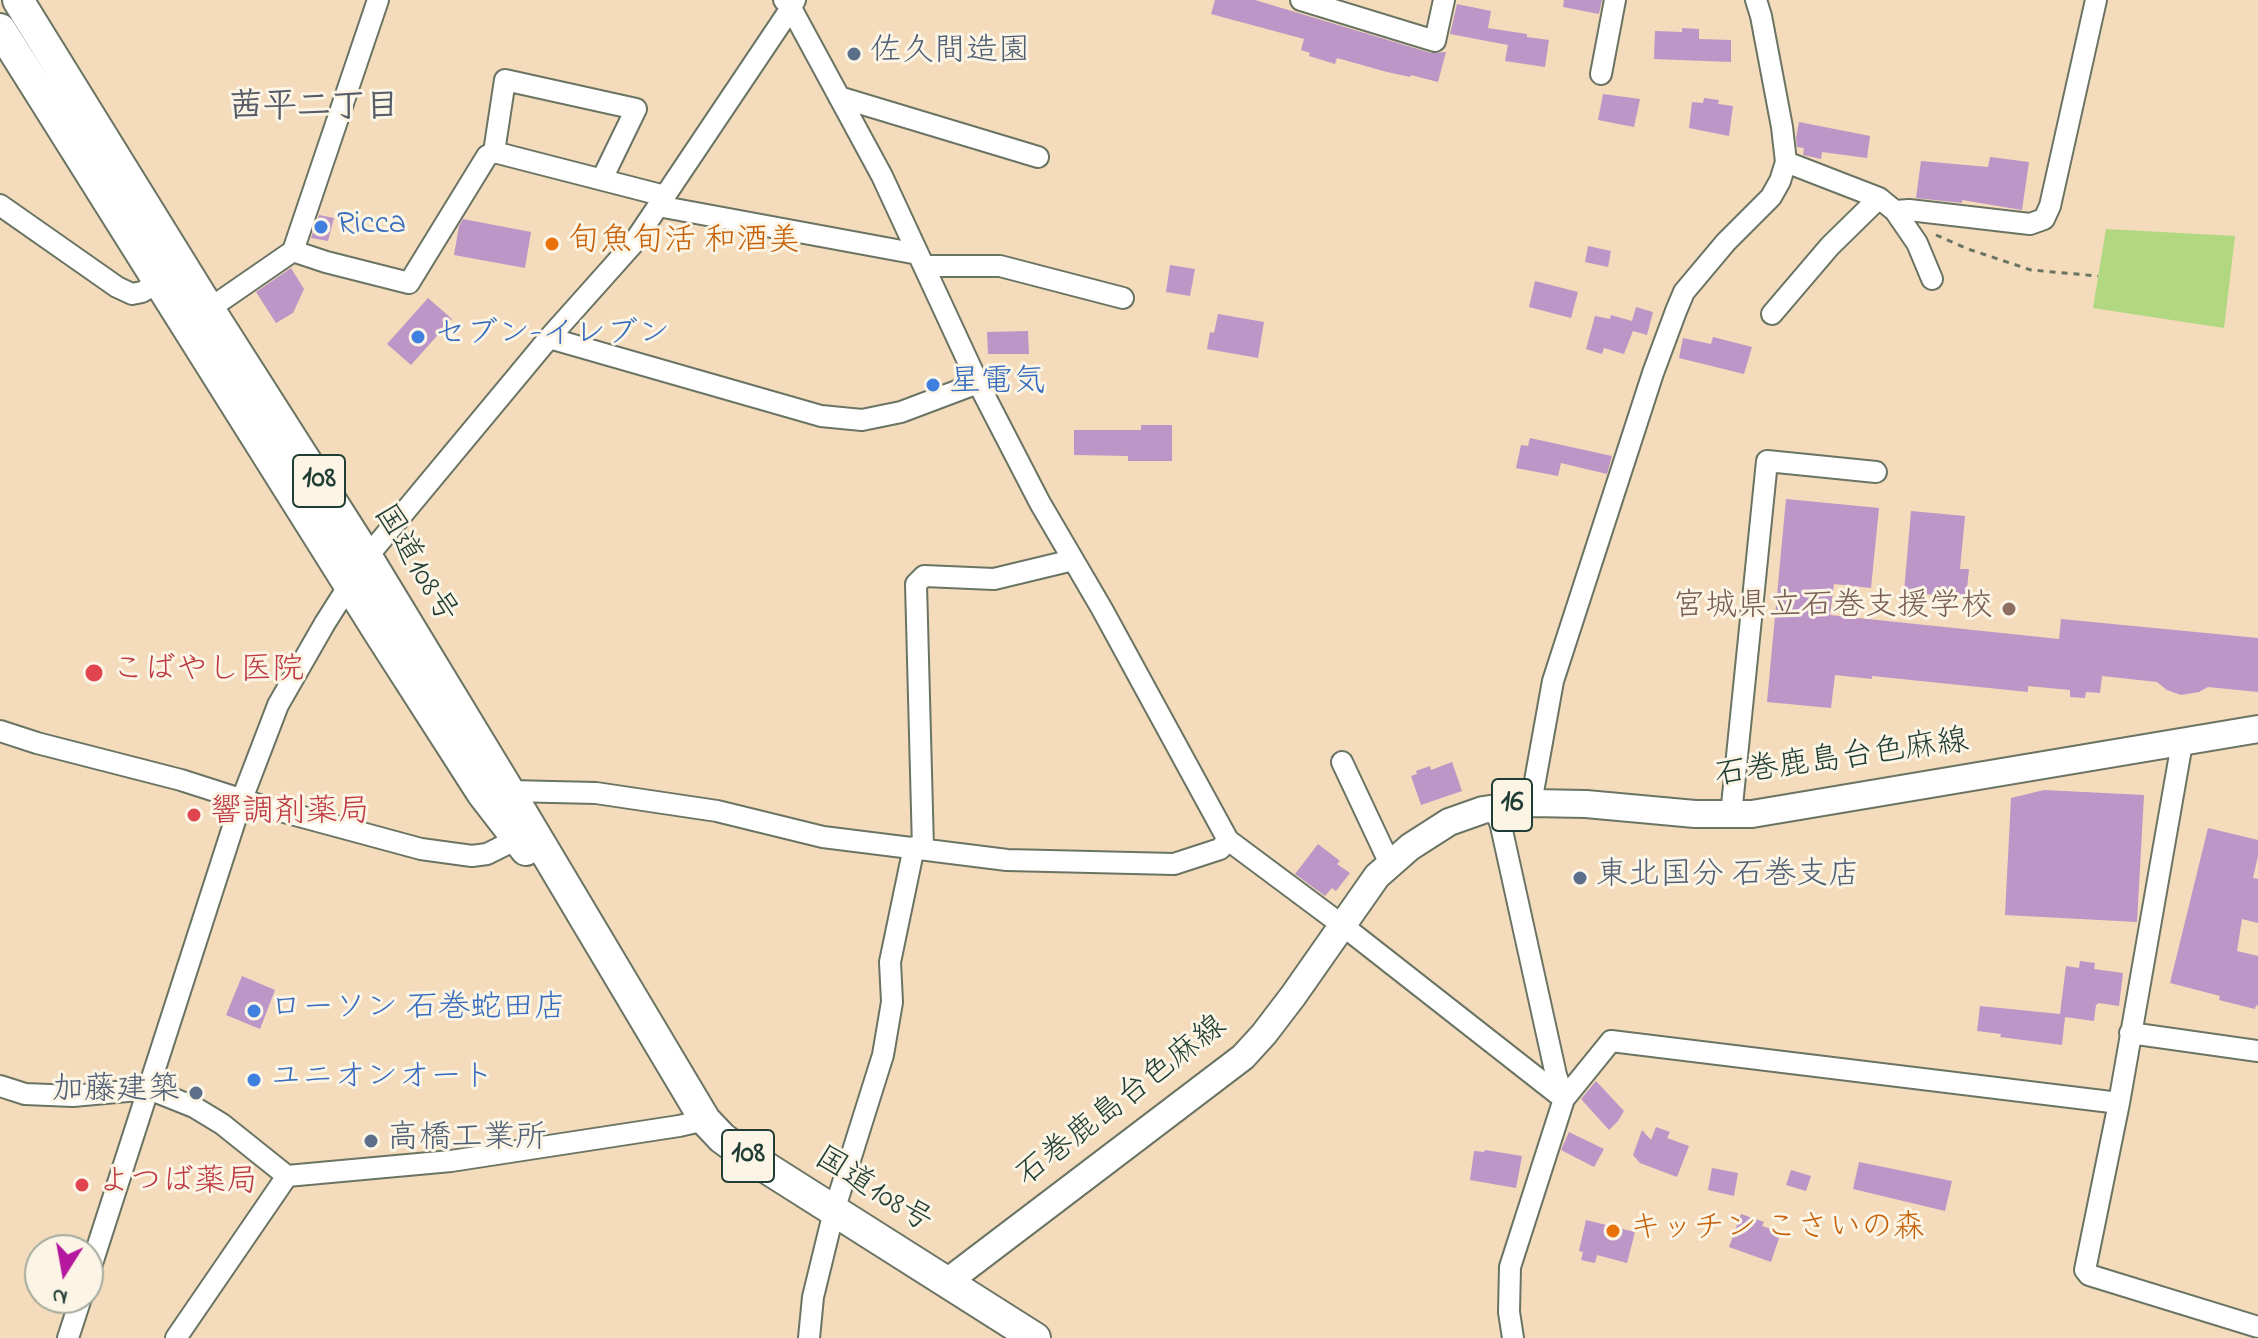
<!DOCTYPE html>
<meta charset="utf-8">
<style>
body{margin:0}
#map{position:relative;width:2258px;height:1338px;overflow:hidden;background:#f3dbbb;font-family:"Indie Flower",sans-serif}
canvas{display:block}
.north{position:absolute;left:24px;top:1234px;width:80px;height:80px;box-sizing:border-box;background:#fcf5e5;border:2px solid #a4ab9e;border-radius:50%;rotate:191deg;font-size:22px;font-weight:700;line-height:32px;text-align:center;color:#1f3d34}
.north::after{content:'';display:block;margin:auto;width:28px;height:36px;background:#b5179e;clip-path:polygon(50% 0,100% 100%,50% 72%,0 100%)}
</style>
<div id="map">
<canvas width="2258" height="1338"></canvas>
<div class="north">N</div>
</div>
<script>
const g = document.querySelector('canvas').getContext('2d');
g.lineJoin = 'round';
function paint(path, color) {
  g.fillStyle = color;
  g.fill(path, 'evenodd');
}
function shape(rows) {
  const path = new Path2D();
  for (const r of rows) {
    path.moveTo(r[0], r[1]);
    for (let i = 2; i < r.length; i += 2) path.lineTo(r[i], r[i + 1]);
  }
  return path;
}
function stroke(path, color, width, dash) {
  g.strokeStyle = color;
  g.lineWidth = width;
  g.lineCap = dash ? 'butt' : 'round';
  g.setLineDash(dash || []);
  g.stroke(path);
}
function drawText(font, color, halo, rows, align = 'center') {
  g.font = font + ' "Indie Flower","Klee One",sans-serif';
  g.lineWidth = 6;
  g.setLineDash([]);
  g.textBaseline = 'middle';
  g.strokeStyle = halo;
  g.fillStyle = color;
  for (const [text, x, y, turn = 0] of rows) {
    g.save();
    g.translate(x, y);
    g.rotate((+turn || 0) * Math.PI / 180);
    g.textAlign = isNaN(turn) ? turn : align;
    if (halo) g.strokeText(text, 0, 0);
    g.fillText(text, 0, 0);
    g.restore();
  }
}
const green = shape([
 [2106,229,2235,236,2224,328,2093,308]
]);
const building = shape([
 [1215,0,1255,0,1431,53,1446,52,1438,82,1411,75,1410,77,1387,72,1337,58,1335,64,1309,56,1310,53,1301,50,1304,39,1211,14],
 [1564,0,1602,0,1599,14,1563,7],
 [1457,4,1491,11,1488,28,1527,34,1527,37,1549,40,1545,67,1505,61,1508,45,1450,34],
 [1682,28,1699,29,1699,39,1731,40,1731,62,1654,59,1655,31,1682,32],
 [1603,94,1640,99,1634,127,1598,120],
 [1704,98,1719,100,1718,104,1733,106,1729,136,1689,128,1692,102,1703,103],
 [1799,122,1870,136,1867,158,1822,152,1821,159,1803,155,1804,148,1797,147,1796,138],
 [1990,157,2029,162,2022,210,1962,200,1962,203,1916,198,1921,161,1988,167],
 [319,215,334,218,328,241,311,238],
 [463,219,531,232,525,268,454,255,459,226],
 [1588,246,1611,251,1608,267,1585,262],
 [1170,265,1195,269,1190,296,1166,292],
 [291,268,304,289,293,313,276,323,256,292],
 [1535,281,1578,292,1571,318,1529,307],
 [428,298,452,319,411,365,387,344],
 [1636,307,1653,312,1647,335,1633,331,1624,354,1604,348,1602,354,1586,349,1595,316,1610,319,1611,315,1632,321],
 [1218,314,1264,322,1258,358,1207,349,1210,332,1214,333],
 [1028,331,1029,354,988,354,987,332],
 [1713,337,1752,347,1744,374,1679,358,1683,338,1711,344],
 [1141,425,1172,425,1172,461,1128,461,1128,456,1074,455,1074,430,1141,430],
 [1530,438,1612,456,1607,474,1561,463,1558,476,1516,468,1521,445,1528,446],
 [1786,499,1879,508,1871,588,1834,584,1830,615,2059,639,2061,619,2258,638,2258,692,2208,687,2199,692,2181,695,2167,690,2157,682,2102,676,2100,693,2086,692,2085,698,2070,697,2070,690,2028,686,2028,692,1872,676,1872,679,1835,675,1831,708,1767,702],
 [1911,511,1965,516,1960,569,1969,569,1966,598,1904,592],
 [1452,762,1462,791,1421,805,1411,776,1417,774,1416,771,1430,766,1431,770],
 [2044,790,2144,795,2137,922,2005,915,2011,798],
 [2208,828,2258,840,2258,856,2253,878,2258,879,2258,923,2242,919,2237,951,2258,956,2258,1006,2256,1005,2255,1009,2219,1000,2220,996,2170,983],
 [1318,844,1340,861,1337,864,1350,873,1336,891,1332,888,1325,896,1295,874],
 [2080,961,2095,963,2094,969,2123,973,2119,1006,2099,1003,2096,1005,2094,1021,2065,1017,2062,1045,2000,1037,2001,1034,1977,1031,1980,1006,2060,1014,2066,966,2079,968],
 [242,976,275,990,260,1029,226,1015],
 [1596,1081,1624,1111,1618,1121,1609,1130,1581,1099],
 [1656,1127,1670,1132,1667,1138,1689,1146,1677,1177,1640,1163,1633,1155,1642,1130,1651,1140],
 [1569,1132,1604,1149,1594,1167,1561,1150],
 [1485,1150,1522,1156,1516,1188,1470,1180,1474,1151,1484,1152],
 [1859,1162,1952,1181,1945,1211,1853,1189],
 [1712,1168,1738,1173,1734,1196,1708,1190],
 [1791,1170,1811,1176,1806,1191,1786,1185],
 [1741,1214,1764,1222,1762,1226,1781,1232,1771,1262,1729,1247],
 [1586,1220,1635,1232,1627,1263,1597,1255,1595,1263,1581,1260,1583,1252,1579,1251]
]);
const path = shape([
 [1936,235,1968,249,2031,270,2098,276]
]);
const minor = shape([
 [784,0,791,8,882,176,978,383,1040,503,1102,609,1228,840,1342,925,1564,1099,1510,1267,1509,1312,1513,1338],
 [1301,0,1435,41,1444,0],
 [1601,74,1615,0],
 [839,97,1038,157],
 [494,152,505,80,636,109,602,179],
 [1786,162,1879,198,1895,211,1909,210,2030,224,2044,219,2050,206,2096,0],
 [0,205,117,287,132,294,142,292,159,282],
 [658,206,918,254],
 [1895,211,1917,243,1932,279],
 [293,251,326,262,409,283,487,156,494,152,665,196],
 [924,266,1000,266,1123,298],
 [209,309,293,251,378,0],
 [1772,314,1830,246,1879,198],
 [549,338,821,416,862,420,901,412,978,383],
 [0,731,37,743,181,780,262,806,421,849,472,856,487,854,517,839],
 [2182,743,2119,1103,2085,1270,2089,1275,2258,1327],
 [1342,762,1390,864],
 [509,791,596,793,717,811,823,837,1007,860,1174,864,1220,849,1228,840],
 [1531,803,1553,681,1653,373,1676,311,1684,292,1726,242,1771,197,1780,181,1786,162,1782,127,1761,16,1756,0],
 [1495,808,1501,826,1556,1075,1564,1099],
 [1731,815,1767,461,1876,472],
 [923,848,916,584,924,576,994,579,1073,560],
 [2130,1033,2258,1051],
 [0,1086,25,1094,73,1096,149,1089,194,1107,222,1124,287,1176],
 [1564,1099,1611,1041,2119,1103],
 [88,1276,242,799,278,705,325,623,367,557,549,338,632,245,791,8,795,0],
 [68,1338,81,1298],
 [176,1338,287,1176,451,1161,679,1126,705,1120],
 [809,1338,813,1297,834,1211,883,1055,892,1002,890,962,914,847]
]);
const major = shape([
 [947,1282,1243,1057,1264,1034,1293,996,1377,876,1410,847,1449,822,1483,810,1531,803,1586,804,1695,814,1752,814,2258,729]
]);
const highway = shape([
 [18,0,209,309,367,557,509,791,705,1120,722,1138,740,1151,1035,1338],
 [0,29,380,634,482,793,526,850]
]);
const markers = [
 [854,54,8,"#5c6f8a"],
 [321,227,8,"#3f7fe0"],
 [552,244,8,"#e8710a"],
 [418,337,8,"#3f7fe0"],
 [933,385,8,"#3f7fe0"],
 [2009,609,8,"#8d6e63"],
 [94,673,10,"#e0444e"],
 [194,815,8,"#e0444e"],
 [1580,878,8,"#5c6f8a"],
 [254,1011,8,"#3f7fe0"],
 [254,1080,8,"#3f7fe0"],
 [196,1093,8,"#5c6f8a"],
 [371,1141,8,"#5c6f8a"],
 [82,1185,8,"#e0444e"],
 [1613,1231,8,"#e8710a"]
];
const shields = [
 [319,481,52],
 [1512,805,40],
 [748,1156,52]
];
const shieldNames = [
 ["108",319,481],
 ["16",1512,805],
 ["108",748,1156]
];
const serviceNames = [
 ["佐久間造園",870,54],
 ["東北国分 石巻支店",1596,878],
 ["加藤建築",180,1093,"right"],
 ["高橋工業所",387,1141]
];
const shopNames = [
 ["Ricca",337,227],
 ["セブン-イレブン",434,337],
 ["星電気",949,385],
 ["ローソン 石巻蛇田店",270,1011],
 ["ユニオンオート",270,1080]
];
const foodNames = [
 ["旬魚旬活 和酒美",568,244],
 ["キッチン こさいの森",1629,1231]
];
const streetNames = [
 ["国道108号",413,565,59],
 ["石巻鹿島台色麻線",1842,761,-8],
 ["石巻鹿島台色麻線",1123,1103,-38],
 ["国道108号",872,1192,32]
];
const educationNames = [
 ["宮城県立石巻支援学校",1993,609]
];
const healthNames = [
 ["こばやし医院",112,673],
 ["響調剤薬局",210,815],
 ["よつば薬局",98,1185]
];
const neighbourhoodNames = [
 ["茜平二丁目",314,110]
];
paint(green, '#b1d781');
paint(building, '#bc96c6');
stroke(minor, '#697463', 24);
stroke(major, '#697463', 30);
stroke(highway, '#697463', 34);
stroke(path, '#697463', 3, [6, 6]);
stroke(minor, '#fff', 20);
stroke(major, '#fff', 26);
stroke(highway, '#fff', 30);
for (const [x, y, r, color] of markers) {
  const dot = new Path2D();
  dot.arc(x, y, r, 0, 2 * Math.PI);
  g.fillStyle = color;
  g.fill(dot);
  stroke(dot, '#fcf5e5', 3);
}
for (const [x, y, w] of shields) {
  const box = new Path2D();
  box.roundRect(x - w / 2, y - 26, w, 52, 6);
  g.fillStyle = '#fcf5e5';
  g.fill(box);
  stroke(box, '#1f3d34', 2);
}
drawText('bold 30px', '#1f3d34', null, shieldNames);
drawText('32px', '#4e5e75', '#fcf5e5', serviceNames, 'left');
drawText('32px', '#366cbe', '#fcf5e5', shopNames, 'left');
drawText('32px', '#c56008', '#fcf5e5', foodNames, 'left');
drawText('32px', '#1f3d34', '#fcf5e5', streetNames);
drawText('32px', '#785e54', '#fcf5e5', educationNames, 'right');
drawText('32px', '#be3a42', '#fcf5e5', healthNames, 'left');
drawText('bold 34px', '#565c67', '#fcf5e5', neighbourhoodNames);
</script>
